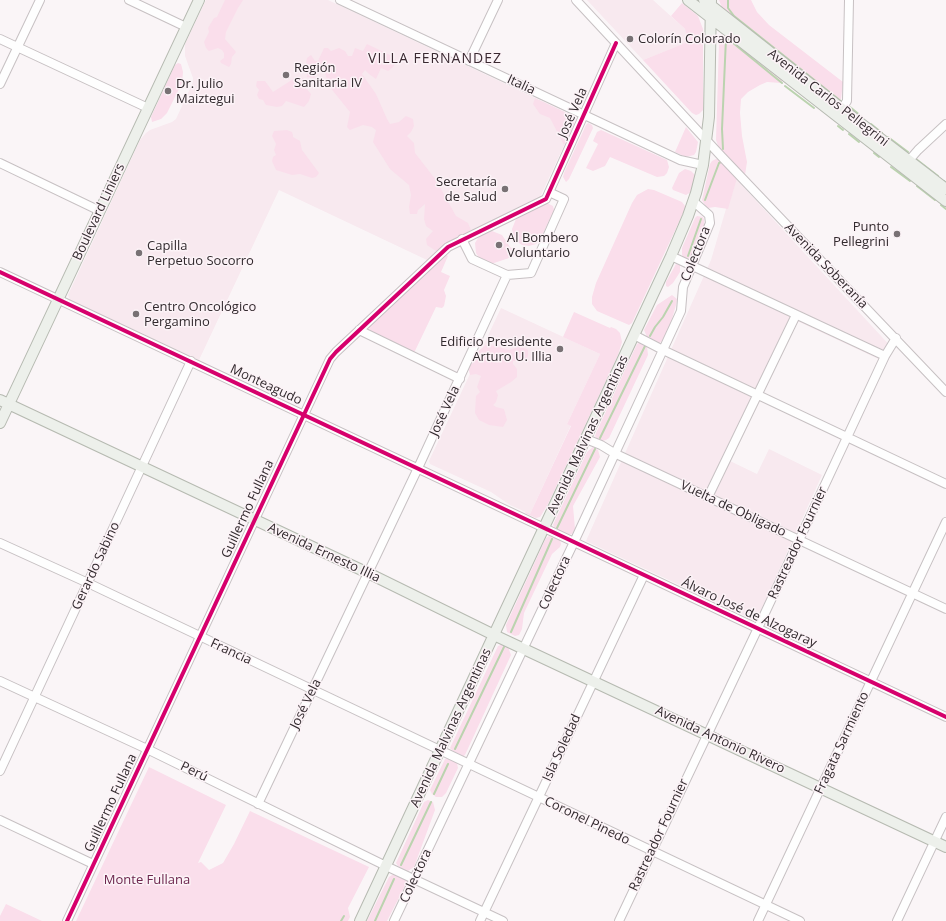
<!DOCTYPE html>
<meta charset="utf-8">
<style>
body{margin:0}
canvas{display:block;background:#faf5f7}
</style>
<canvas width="946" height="921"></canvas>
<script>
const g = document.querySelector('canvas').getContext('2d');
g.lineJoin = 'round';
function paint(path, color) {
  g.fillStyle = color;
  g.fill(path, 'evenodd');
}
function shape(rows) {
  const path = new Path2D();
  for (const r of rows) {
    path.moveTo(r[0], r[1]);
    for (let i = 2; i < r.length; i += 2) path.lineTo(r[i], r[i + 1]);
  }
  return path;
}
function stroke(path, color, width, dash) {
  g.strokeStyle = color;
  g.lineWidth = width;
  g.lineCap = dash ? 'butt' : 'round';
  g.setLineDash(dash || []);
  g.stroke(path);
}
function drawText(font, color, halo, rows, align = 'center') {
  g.font = font + ' "Open Sans",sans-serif';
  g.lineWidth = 3;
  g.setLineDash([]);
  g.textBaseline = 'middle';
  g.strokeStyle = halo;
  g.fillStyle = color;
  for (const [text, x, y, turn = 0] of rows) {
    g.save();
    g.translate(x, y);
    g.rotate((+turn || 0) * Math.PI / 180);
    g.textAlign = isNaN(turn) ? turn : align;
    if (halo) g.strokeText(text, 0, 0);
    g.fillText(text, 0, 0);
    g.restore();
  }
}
const built = shape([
 [206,0,328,0,571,115,574,117,574,124,540,197,448,242,427,260,279,190,199,360,70,300,68,295,140,140,146,133,150,130,172,122,176,119,193,82,193,78,185,56,185,44],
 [587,0,653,0,685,29,689,42,643,60],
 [735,178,894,350,887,363,797,321,730,461,757,474,769,449,822,475,756,621,586,541,711,260],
 [501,308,600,354,567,424,571,425,530,514,510,505,491,492,430,464,429,461]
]);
const green = shape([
 [225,0,243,0,238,8,226,32,225,39,236,52,232,57,231,64,229,67,221,63,220,61,224,58,224,53,222,50,218,48,209,51,206,48,204,42,209,32,208,28,214,18,217,17],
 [719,0,751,0,757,12,769,25,843,82,841,99,839,100,835,98,722,8],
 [682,3,698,16,703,29,703,110,699,114,696,115,692,113,643,60,688,42,685,29,671,16],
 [723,34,726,34,783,80,781,83,767,82,760,85,748,92,741,99,740,113,742,136,747,162,745,175,719,148,716,140,719,42,721,36],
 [367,44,390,55,397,61,393,67,388,71,381,68,376,79,369,74,365,70,362,74,376,94,387,119,390,124,399,122,406,116,413,119,414,126,411,132,407,136,414,143,415,153,436,180,456,216,468,223,471,230,449,244,445,242,444,247,439,251,436,251,427,245,426,239,433,231,426,226,424,219,425,204,418,210,417,214,410,214,409,207,411,195,409,185,390,169,373,142,376,130,372,127,363,125,350,130,347,127,350,112,329,86,325,73,321,69,314,78,307,77,308,69,306,63,307,58,311,55,315,61,318,61,324,48,328,48,331,51,339,48,345,51,348,56,352,56,355,48,363,51],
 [178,63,181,64,183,72,182,83,167,113,161,119,152,122,151,117,175,65],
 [298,76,304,79,303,85,311,94,309,101,304,107,286,101,282,106,277,107,266,105,263,100,259,99,257,95,259,90,256,86,257,81,265,81,273,92],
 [535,98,571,115,574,117,574,124,564,145,550,118,540,114,533,104],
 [588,123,592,125,593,128,569,179,566,182,563,177,564,173,586,125],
 [686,127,698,142,696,152,694,155,686,157,675,152],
 [287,130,292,132,293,135,293,137,300,141,302,150,319,173,316,177,312,178,300,174,292,175,276,170,272,161,273,157,276,155,274,150,276,144,272,136,274,131],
 [601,130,667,160,669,167,667,173,664,176,657,177,610,157,605,166,593,171,586,168,598,144,593,141,597,132],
 [716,159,721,160,737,178,728,209,715,207,708,208,706,207,702,200,710,164,712,161],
 [685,169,691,171,695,175,691,192,686,195,673,190,672,188,679,173],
 [648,189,654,190,682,202,685,206,685,209,632,323,629,325,597,311,592,304,592,297,596,283,632,203,637,195],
 [547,203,553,206,554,210,540,240,536,244,529,246,522,245,516,241,513,237,512,229,516,219],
 [697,216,703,217,704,220,704,225,691,257,688,259,684,258,682,255,682,248,695,218],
 [492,231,502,235,510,247,521,254,494,263,490,263,481,261,476,253,475,243,480,235],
 [445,254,448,256,441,272,450,276,444,290,446,296,444,306,442,308,436,307,414,353,372,333,369,328,371,324],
 [676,264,680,265,680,272,673,283,668,287,666,286,666,282],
 [672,295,677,299,676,305,669,329,664,340,659,343,647,337,644,330,657,305],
 [574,312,610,328,611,327,616,329,620,333,622,342,618,355,548,504,542,514,540,517,536,518,525,513,526,512,530,514,571,426,567,424,600,354,563,337],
 [639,343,643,343,647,346,648,355,609,438,606,440,602,441,598,440,595,436,596,433,637,344],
 [486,345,495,346,509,350,521,346,528,350,528,356,525,361,513,361,513,364,517,369,517,377,511,382,496,391,498,395,496,402,493,405,496,407,504,409,507,420,503,427,489,425,479,420,475,413,476,396,480,392,477,387,481,376,476,374,470,375,468,367,475,361,477,352],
 [593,447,598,450,600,457,573,506,575,529,572,534,566,535,557,531,553,525,587,452],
 [549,536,560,540,561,544,560,547,552,554,524,613,522,629,519,635,515,636,507,632,506,625,546,538],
 [503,644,508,647,511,655,465,755,462,757,455,753,450,748,498,646],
 [449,758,457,763,458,768,446,793,442,797,436,797,432,794,430,790,445,759],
 [149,767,226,805,198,863,201,862,209,870,223,863,234,844,250,811,369,867,348,908,350,917,348,921,76,921],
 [428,800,433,802,435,810,414,867,408,871,398,866,396,863,424,802],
 [395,873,408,880,387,921,367,921,389,877],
 [6,904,42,921,0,921,0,916]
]);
const stream = shape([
 [728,0,728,8,734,16,842,102],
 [727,38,782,83],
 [785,86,814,108],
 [850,107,861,116],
 [871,124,882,133],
 [838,126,843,130],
 [849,134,859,142],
 [888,137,908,152],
 [723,149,722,129,726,38,725,35],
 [874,153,879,157],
 [916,159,938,176],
 [891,167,910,181],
 [944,181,946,183],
 [917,186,935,200],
 [705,200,719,163,721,162],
 [941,205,946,209],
 [688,256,701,219],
 [650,336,655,327,663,317,672,301],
 [600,438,645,346],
 [557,528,595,449],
 [511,632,552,539],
 [455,749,504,647],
 [434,794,448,764],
 [401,865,431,802],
 [341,921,344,916],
 [375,921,394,879]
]);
const minor = shape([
 [129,0,186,27],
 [340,0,680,160,703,165],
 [576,0,722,157,946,392],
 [0,39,148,108],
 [469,61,498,0],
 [0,84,40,0],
 [839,113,847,101,849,0],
 [0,163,100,211],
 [905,165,918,150,946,124],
 [462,239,472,259,507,275],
 [671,256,885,356],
 [0,272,946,717],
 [507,275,531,273,564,199,549,192],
 [359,330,460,379],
 [634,335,663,350,946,484],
 [586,439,601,445,614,453,946,609],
 [708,497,796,315],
 [0,543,88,583,800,921],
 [0,681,147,749,386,866,503,921],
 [0,771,191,361],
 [258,804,418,468,507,275],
 [0,820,93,864],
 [67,921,330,359,336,352,448,247,546,199,616,43],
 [394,921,574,542,681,311,683,287,710,223,709,215,693,201],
 [480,921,644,575],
 [619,921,758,628,885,356,896,338],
 [758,921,946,522],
 [897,921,946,817]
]);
const major = shape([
 [688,0,946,201],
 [704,0,842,109,946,189],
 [0,400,368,573,494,635,946,847],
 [0,423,199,0],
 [360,921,671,256,688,216,696,193,703,165,709,117,711,0]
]);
const cycleway = shape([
 [0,272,946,717],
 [67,921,330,359,336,352,448,247,546,199,616,43]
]);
const markers = [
 [630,39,4,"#787174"],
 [286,75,4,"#787174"],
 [168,91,4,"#787174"],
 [505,189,4,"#787174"],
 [897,234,4,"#787174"],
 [499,245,4,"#787174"],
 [139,253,4,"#787174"],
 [136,314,4,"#787174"],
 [560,349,4,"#787174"]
];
const poiNames = [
 ["Colorín Colorado",638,39],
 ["Región",294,68],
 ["Sanitaria IV",294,83],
 ["Dr. Julio",176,84],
 ["Maiztegui",176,99],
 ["Secretaría",497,182,"right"],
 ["de Salud",497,197,"right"],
 ["Punto",889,227,"right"],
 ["Pellegrini",889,242,"right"],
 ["Al Bombero",507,238],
 ["Voluntario",507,253],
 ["Capilla",147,246],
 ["Perpetuo Socorro",147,261],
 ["Centro Oncológico",144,307],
 ["Pergamino",144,322],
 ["Edificio Presidente",552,342,"right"],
 ["Arturo U. Illia",552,357,"right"]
];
const streetNames = [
 ["Italia",521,85,25],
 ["Avenida Carlos Pellegrini",828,98,38],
 ["José Vela",573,113,-66],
 ["Boulevard Liniers",99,212,-65],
 ["Colectora",696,254,-68],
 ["Avenida Soberanía",826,266,46],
 ["Monteagudo",266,385,25],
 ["José Vela",445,411,-65],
 ["Avenida Malvinas Argentinas",588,435,-65],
 ["Guillermo Fullana",248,509,-65],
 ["Vuelta de Obligado",733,509,25],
 ["Rastreador Fournier",798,543,-65],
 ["Avenida Ernesto Illia",324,553,25],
 ["Gerardo Sabino",96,566,-65],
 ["Colectora",555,583,-65],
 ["Álvaro José de Alzogaray",749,613,25],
 ["Francia",231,652,25],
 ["José Vela",306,704,-64],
 ["Avenida Malvinas Argentinas",451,728,-65],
 ["Avenida Antonio Rivero",720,740,25],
 ["Fragata Sarmiento",842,743,-65],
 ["Isla Soledad",562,748,-65],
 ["Perú",194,772,26],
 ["Guillermo Fullana",111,803,-65],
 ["Coronel Pinedo",587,821,26],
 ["Rastreador Fournier",659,835,-65],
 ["Colectora",416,876,-65]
];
const parkNames = [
 ["Monte Fullana",147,880]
];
const neighbourhoodNames = [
 ["VILLA FERNANDEZ",435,59]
];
paint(built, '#f8e9ef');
paint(green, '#fadeeb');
stroke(stream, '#bbd3af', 2);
stroke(minor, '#c7c1c3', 10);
stroke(major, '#b6bab1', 12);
stroke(minor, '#fefefe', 8);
stroke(major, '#edf0eb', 10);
stroke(cycleway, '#d6006c', 4);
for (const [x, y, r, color] of markers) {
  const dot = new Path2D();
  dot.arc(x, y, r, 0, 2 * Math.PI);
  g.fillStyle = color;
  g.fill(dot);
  stroke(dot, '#fcf3f7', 1.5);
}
drawText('13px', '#322a2e', '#fcf3f7', poiNames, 'left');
drawText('13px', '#322a2e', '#fcf3f7', streetNames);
drawText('13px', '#6c254d', '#fcf3f7', parkNames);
g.letterSpacing = '1px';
drawText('14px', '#3a2931', '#fcf3f7', neighbourhoodNames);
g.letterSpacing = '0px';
</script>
